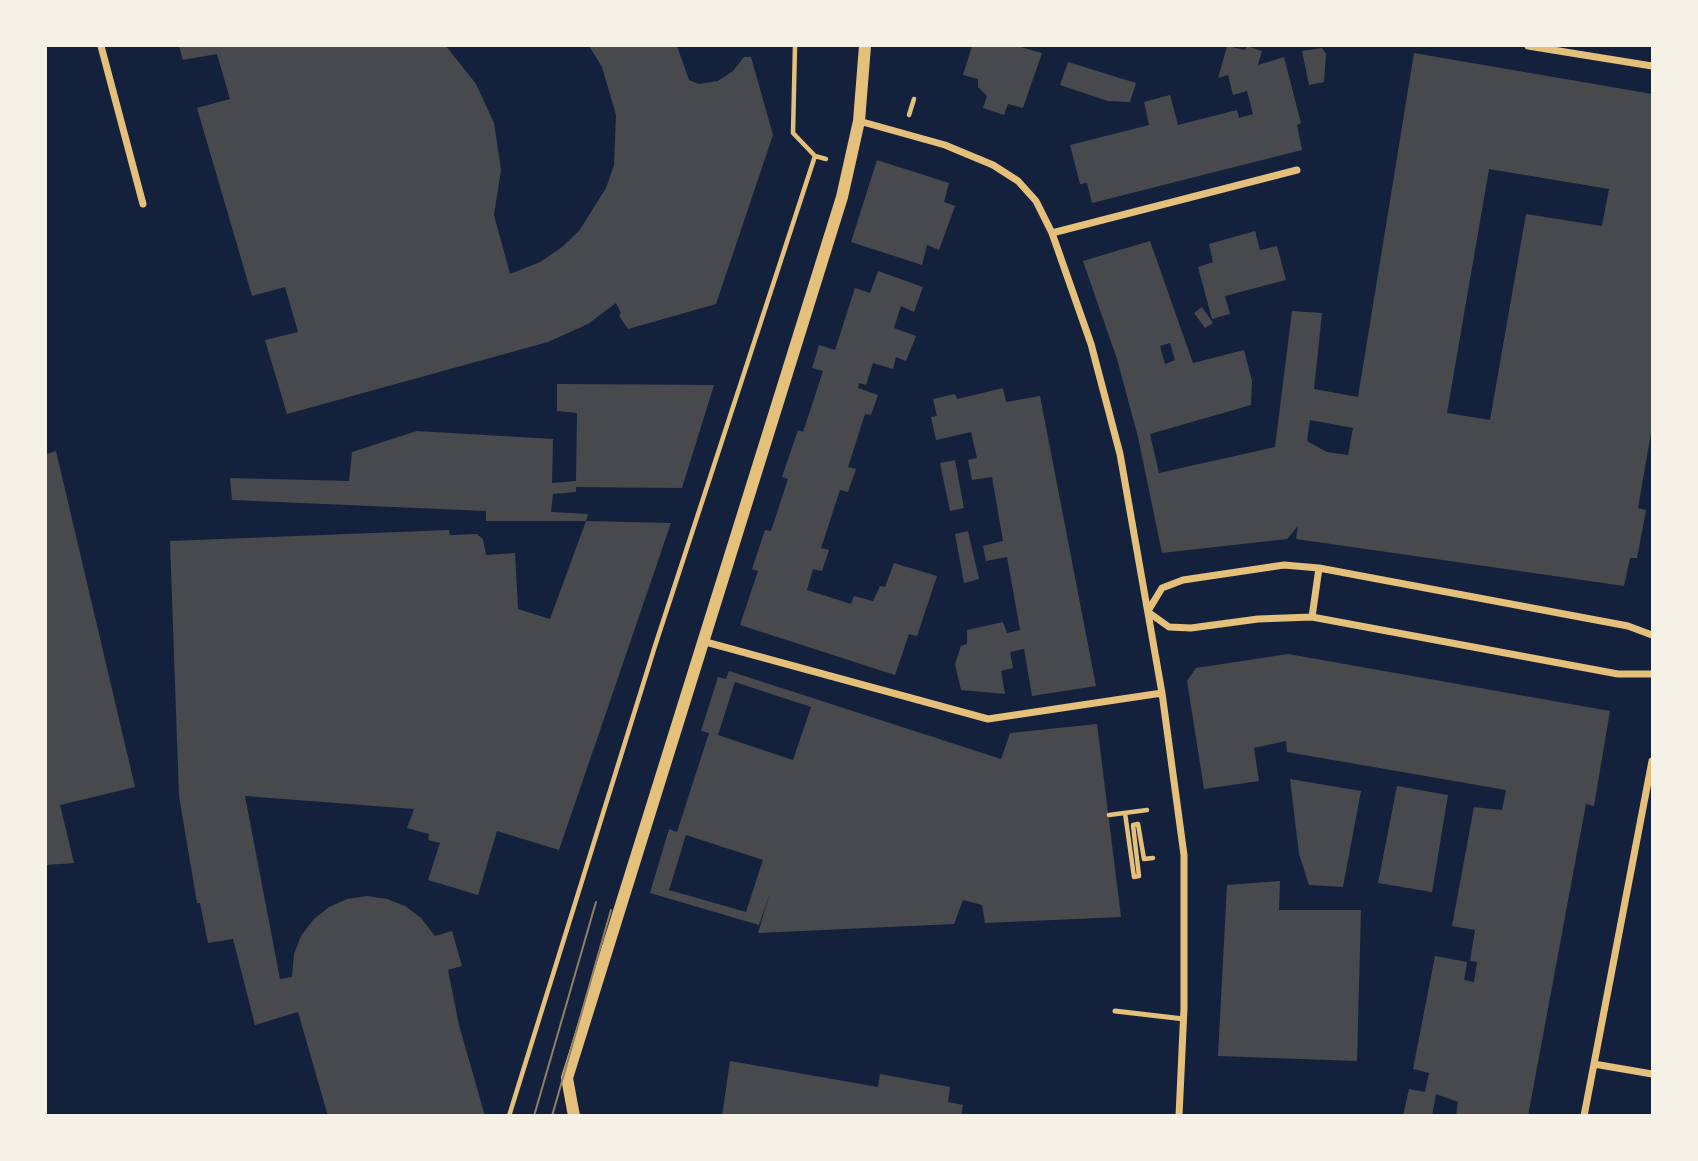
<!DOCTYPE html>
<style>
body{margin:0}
#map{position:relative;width:1698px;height:1161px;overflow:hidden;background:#14213d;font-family:Karla,sans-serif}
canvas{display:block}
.frame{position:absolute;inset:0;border:47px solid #f6f1e7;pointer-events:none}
</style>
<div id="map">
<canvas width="1698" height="1161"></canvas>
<div class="frame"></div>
</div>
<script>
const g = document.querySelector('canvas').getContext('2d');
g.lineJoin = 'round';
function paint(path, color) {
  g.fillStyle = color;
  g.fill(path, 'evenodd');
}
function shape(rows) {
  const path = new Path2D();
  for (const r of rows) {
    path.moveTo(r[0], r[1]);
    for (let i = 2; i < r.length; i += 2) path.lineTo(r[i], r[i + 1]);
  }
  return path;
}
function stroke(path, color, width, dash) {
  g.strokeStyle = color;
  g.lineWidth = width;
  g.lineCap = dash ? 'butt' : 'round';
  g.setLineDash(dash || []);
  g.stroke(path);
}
const building = shape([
 [179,46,446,46,476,84,494,123,501,170,494,215,510,274,540,262,561,248,579,231,606,188,614,165,616,115,602,67,589,46,677,46,689,80,699,84,718,81,733,71,744,57,751,57,773,135,716,304,628,329,619,316,621,313,616,303,588,324,548,342,287,414,265,340,298,332,285,287,252,296,197,108,230,99,217,54,183,60],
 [972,46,1017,46,1042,53,1023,108,1008,104,1004,115,983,108,987,96,978,87,978,79,963,75],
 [1227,46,1245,50,1247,46,1262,51,1258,65,1284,57,1301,123,1297,125,1302,150,1092,203,1087,183,1080,184,1070,145,1149,125,1144,102,1170,95,1178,125,1237,110,1239,118,1253,114,1247,91,1233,95,1228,75,1218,78],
 [1322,48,1326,54,1324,82,1309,85,1302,51],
 [1414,53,1652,94,1652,427,1638,508,1646,510,1637,558,1630,558,1624,586,1296,539,1298,526,1287,539,1162,553,1138,437,1117,359,1083,261,1150,241,1193,363,1244,350,1252,381,1251,405,1150,434,1159,473,1275,447,1292,311,1322,313,1314,389,1358,397],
 [1489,169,1609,189,1602,226,1526,214,1490,420,1447,413],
 [1170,343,1175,360,1165,364,1160,346],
 [1310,420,1353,428,1348,455,1327,452,1307,441],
 [1068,62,1136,83,1130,102,1108,101,1060,85],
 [877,160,949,183,944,202,955,206,939,250,927,245,922,265,851,242],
 [1255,231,1260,250,1277,246,1286,280,1225,296,1230,314,1212,319,1198,267,1213,262,1209,244],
 [878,271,923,287,914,312,901,306,894,328,916,336,906,361,896,357,893,369,873,363,866,385,859,383,858,388,878,395,871,415,865,414,848,467,856,469,848,492,840,490,821,548,829,550,822,571,813,569,807,590,851,604,854,596,873,601,880,586,885,587,894,563,937,576,917,636,909,634,895,675,740,625,758,571,752,569,765,530,771,531,788,479,782,477,798,430,803,432,823,371,812,368,819,345,835,350,855,288,870,293],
 [1202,307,1213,323,1205,328,1194,313],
 [557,384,714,385,682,488,576,487,576,492,553,494,551,512,588,514,586,521,671,523,559,850,497,831,478,895,428,880,440,843,428,840,429,834,407,828,414,809,245,796,280,979,292,977,294,954,301,936,313,920,329,907,347,899,367,896,387,899,405,906,421,918,435,936,452,931,462,966,448,970,459,1025,485,1116,328,1116,298,1012,255,1025,233,939,208,943,200,903,197,903,179,796,170,541,449,530,450,535,477,534,483,539,486,555,515,553,518,609,550,619,586,521,486,521,486,511,232,500,230,478,349,481,352,452,417,431,553,439,552,483,576,481,577,413,557,411],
 [1003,388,1006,402,1040,396,1096,686,1032,696,1024,649,1010,652,1013,668,1001,671,1005,694,961,690,955,664,961,646,967,644,967,630,1003,622,1007,633,1020,630,1007,557,986,561,983,546,1003,541,992,477,972,480,968,460,977,458,971,432,936,440,931,417,937,416,933,399,955,394,957,399],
 [56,451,135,787,60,805,74,863,46,865,46,454],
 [955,460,964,508,950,511,940,463],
 [968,531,979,579,964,583,955,534],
 [1288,654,1610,711,1594,806,1586,804,1528,1116,1456,1116,1458,1102,1436,1094,1432,1116,1403,1116,1409,1089,1425,1092,1429,1073,1413,1069,1435,956,1467,962,1464,980,1474,982,1477,962,1470,961,1475,930,1452,926,1474,807,1502,810,1506,790,1287,752,1286,741,1254,748,1259,781,1204,789,1187,681,1196,668],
 [729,671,1001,759,1010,733,1097,724,1121,917,985,923,982,905,963,900,954,924,758,933,770,893,759,925,650,893,669,829,677,832,709,733,701,731,718,677,726,679],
 [735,682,811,707,793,760,718,735],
 [686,835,763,860,746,912,669,890],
 [1290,779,1361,791,1343,887,1309,885,1299,854],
 [1397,786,1448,795,1432,892,1378,883],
 [1280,881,1279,910,1361,910,1357,1061,1218,1056,1227,885],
 [730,1061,878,1087,880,1074,950,1087,948,1102,963,1105,961,1116,722,1116]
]);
const path = shape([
 [795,46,793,133,815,156,826,159],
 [909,115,914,99],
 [1125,813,1134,877,1139,876,1133,825,1138,824,1144,859,1153,858],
 [1109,815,1147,810],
 [509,1116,655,646,815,156]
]);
const service = shape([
 [1115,1011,1184,1019]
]);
const minor = shape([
 [101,46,143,204],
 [1528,46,1652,66],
 [859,121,945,145,993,165,1018,181,1036,201,1052,233,1091,344,1120,454,1162,693,1184,855,1184,1008,1179,1116],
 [1052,233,1297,170],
 [1148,611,1162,588,1183,580,1284,565,1319,568,1628,626,1652,635],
 [1148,612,1169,627,1191,628,1258,619,1312,617,1618,674,1652,674],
 [1312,617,1319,568],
 [702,641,988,719,1162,693],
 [1594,1064,1652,1074],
 [1584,1116,1652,761]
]);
const tertiary = shape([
 [574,1116,567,1078,842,197,859,121,865,46]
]);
const tram = shape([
 [534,1116,596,902],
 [552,1116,611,910]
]);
paint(building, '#48494c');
stroke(path, '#e5c07b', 4.5);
stroke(service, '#e5c07b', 5);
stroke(minor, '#e5c07b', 7);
stroke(tertiary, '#e5c07b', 12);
stroke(tram, '#918062', 2);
</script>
